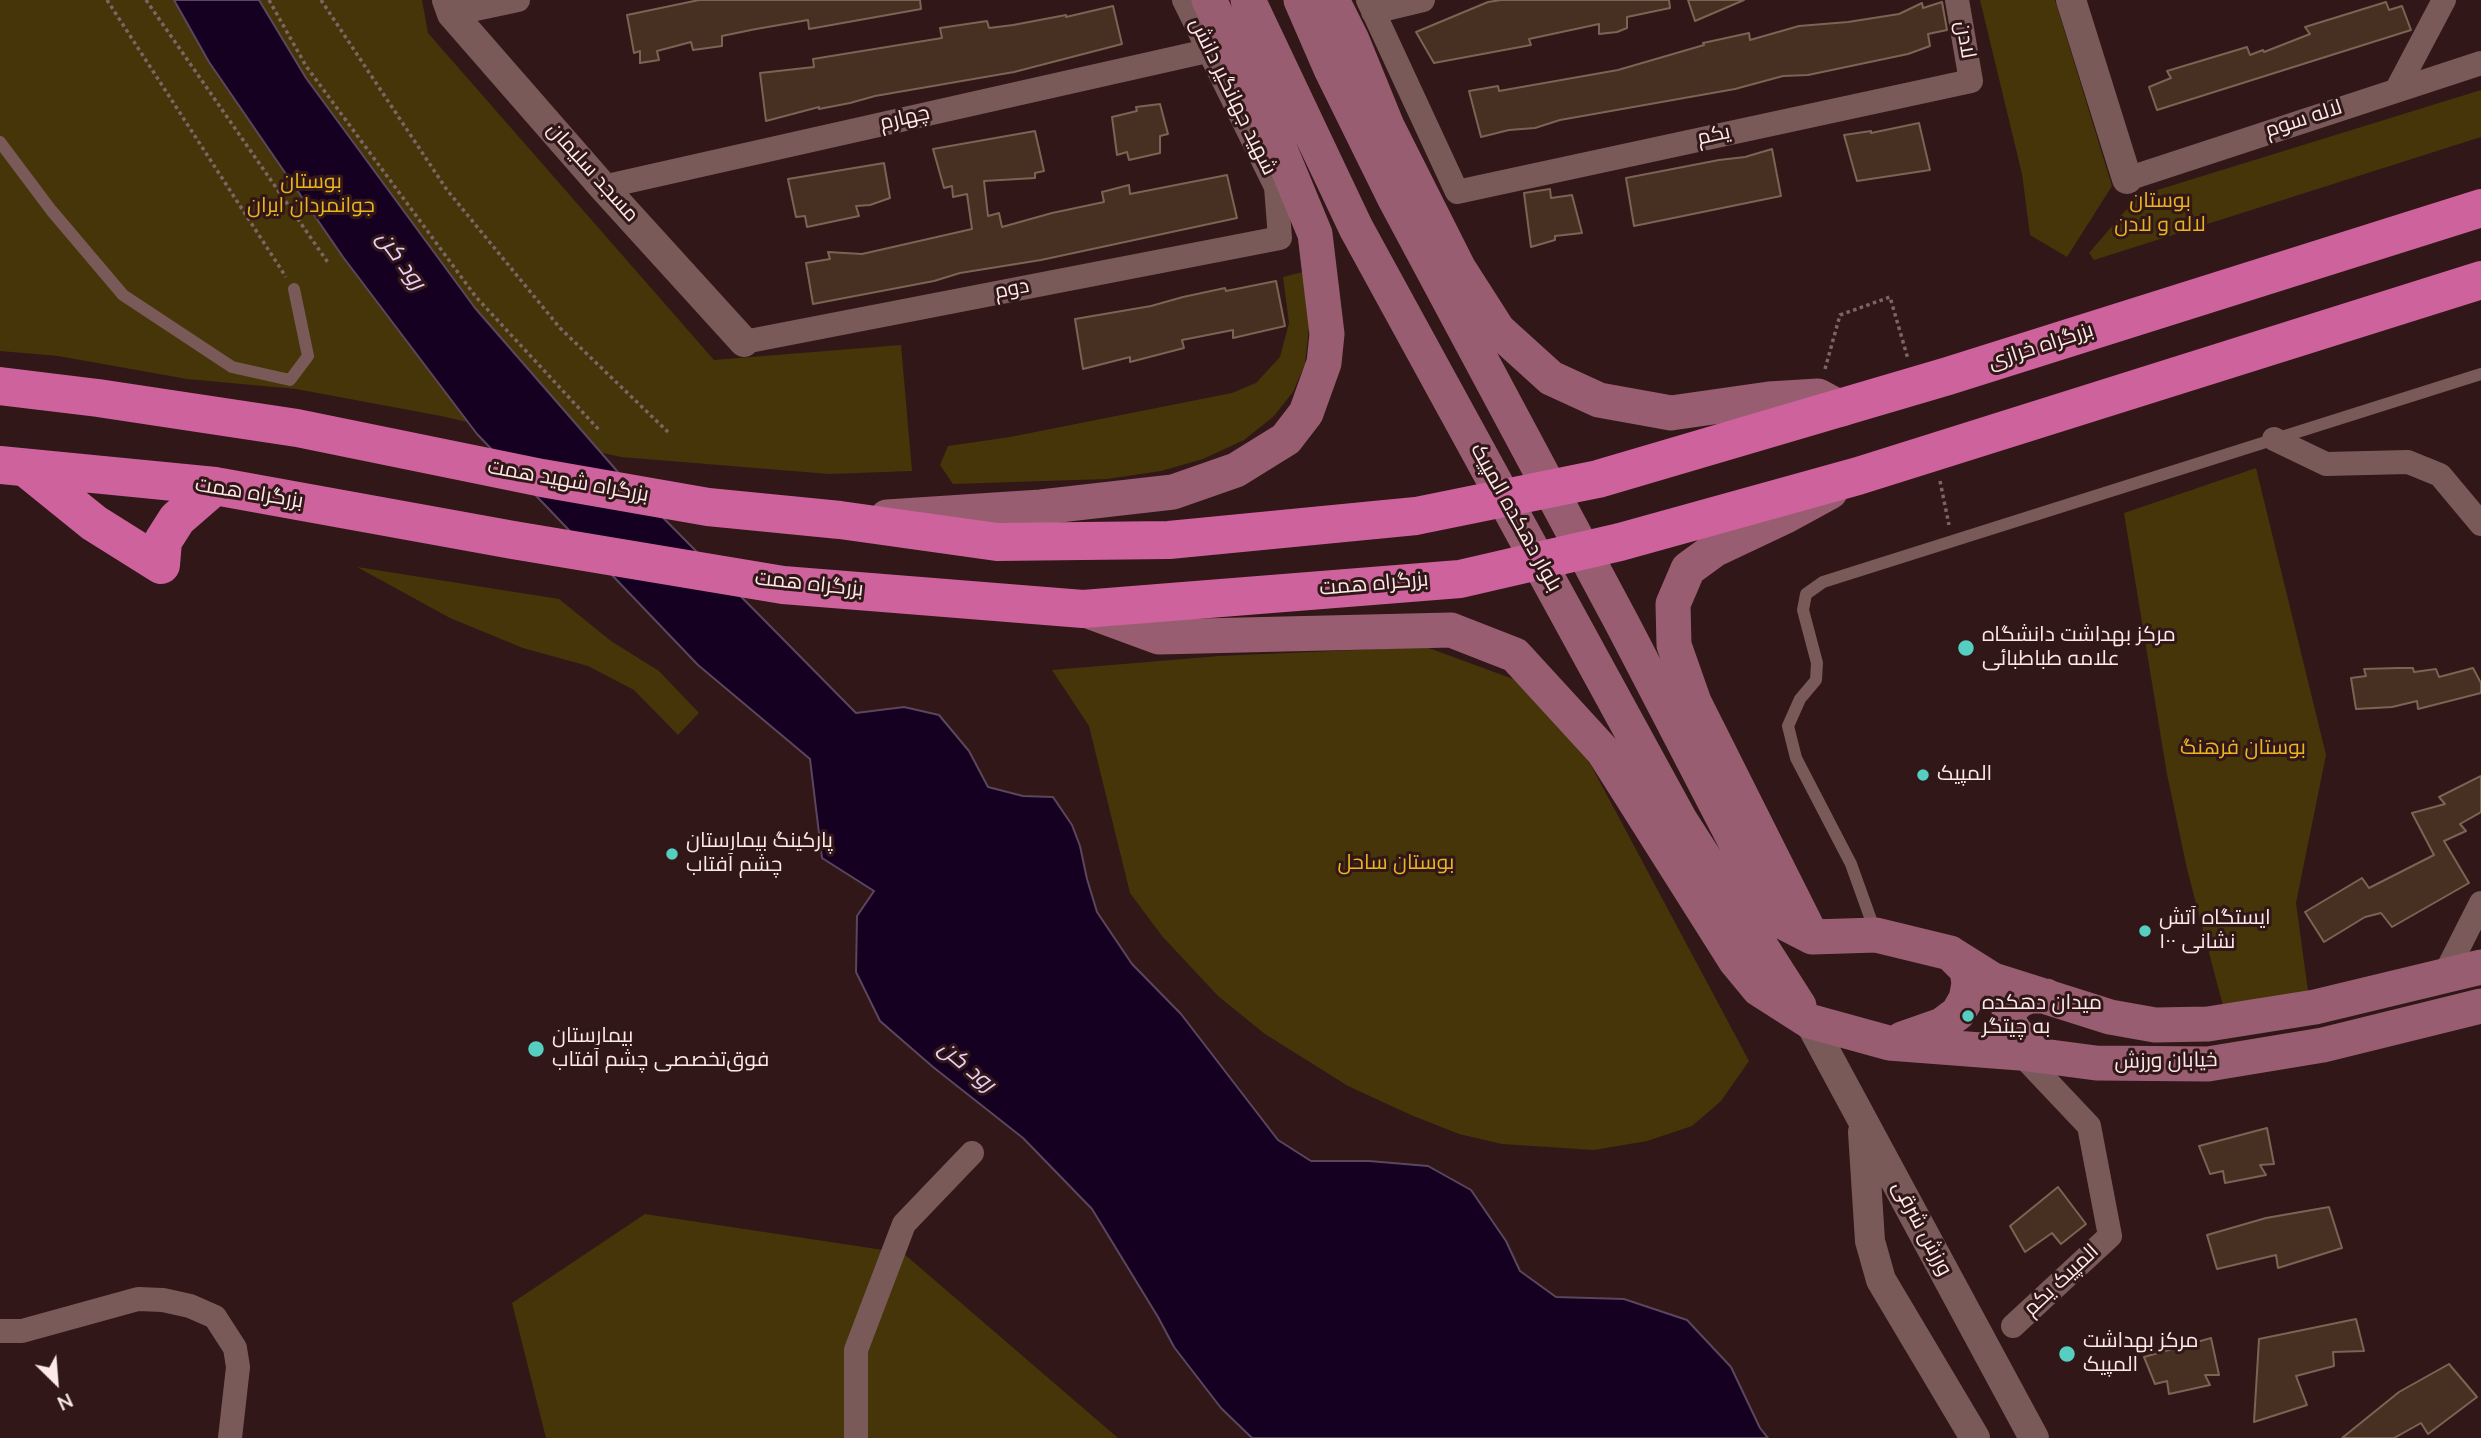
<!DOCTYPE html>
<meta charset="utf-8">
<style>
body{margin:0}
#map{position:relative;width:2481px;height:1438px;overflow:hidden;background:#311717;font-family:"Nunito Sans",sans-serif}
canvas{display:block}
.north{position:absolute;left:21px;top:1347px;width:70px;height:70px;-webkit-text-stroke:5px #311717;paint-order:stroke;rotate:155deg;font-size:19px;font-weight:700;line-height:28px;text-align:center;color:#fce9e8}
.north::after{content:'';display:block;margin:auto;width:24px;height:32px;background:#fce9e8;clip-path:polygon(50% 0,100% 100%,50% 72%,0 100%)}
</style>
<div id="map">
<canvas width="2481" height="1438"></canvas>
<div class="north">N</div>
</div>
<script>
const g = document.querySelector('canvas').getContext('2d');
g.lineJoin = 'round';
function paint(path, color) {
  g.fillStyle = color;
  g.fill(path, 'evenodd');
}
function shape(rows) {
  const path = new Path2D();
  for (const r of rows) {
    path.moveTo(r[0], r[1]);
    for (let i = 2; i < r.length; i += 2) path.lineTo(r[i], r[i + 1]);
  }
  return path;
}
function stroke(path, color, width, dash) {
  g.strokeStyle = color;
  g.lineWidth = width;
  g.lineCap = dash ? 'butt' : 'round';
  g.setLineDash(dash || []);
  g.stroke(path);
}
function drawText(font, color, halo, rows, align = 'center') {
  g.font = font + ' "Nunito Sans",Cairo,sans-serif';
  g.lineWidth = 6;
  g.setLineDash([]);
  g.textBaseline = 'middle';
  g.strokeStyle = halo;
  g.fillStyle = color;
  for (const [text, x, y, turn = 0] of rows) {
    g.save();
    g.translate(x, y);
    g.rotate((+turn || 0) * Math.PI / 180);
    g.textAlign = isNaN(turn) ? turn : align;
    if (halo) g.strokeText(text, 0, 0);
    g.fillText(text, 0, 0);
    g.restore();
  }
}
const green = shape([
 [0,0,422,0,428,33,714,360,901,345,912,471,829,474,621,457,441,416,296,389,187,379,58,356,0,351],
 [1980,0,2055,0,2112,186,2067,257,2030,235,2022,174],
 [2481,90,2481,137,2094,260,2089,253,2138,196],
 [1307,271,1310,318,1305,364,1293,392,1273,417,1244,440,1203,459,1161,471,1107,479,953,484,940,465,948,446,1010,437,1232,393,1256,383,1280,357,1289,323,1283,277],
 [2256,468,2326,755,2296,903,2308,991,2223,1006,2187,869,2167,774,2124,513],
 [357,567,559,599,611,641,659,671,699,713,678,735,634,690,588,666,523,648,450,618],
 [1426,647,1524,683,1585,754,1749,1061,1721,1101,1692,1126,1647,1141,1594,1150,1502,1144,1459,1134,1411,1115,1348,1086,1265,1034,1218,996,1162,936,1130,893,1089,726,1052,670,1219,656],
 [645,1214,903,1253,1118,1438,546,1438,512,1303]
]);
const water = shape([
 [174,0,259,0,306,78,475,308,617,471,856,713,904,707,939,715,969,751,988,787,1023,796,1053,797,1072,825,1080,846,1087,879,1097,912,1132,964,1181,1014,1278,1140,1311,1161,1369,1161,1428,1166,1471,1190,1506,1241,1520,1271,1556,1297,1624,1299,1687,1320,1731,1367,1760,1428,1768,1438,1252,1438,1221,1408,1174,1347,1158,1317,1092,1209,1023,1138,933,1067,880,1021,856,972,857,916,874,891,822,858,810,759,698,665,477,434,343,257,209,62,174,0]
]);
const building = shape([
 [699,0,920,0,921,9,809,29,808,20,756,29,722,36,722,46,693,50,691,42,657,51,659,60,640,63,640,51,634,53,627,15,699,0],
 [1501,0,1669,0,1670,8,1627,17,1627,28,1617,32,1599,34,1599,24,1529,39,1531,45,1434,63,1416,32,1488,2,1501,0],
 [1688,0,1744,0,1695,21,1688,0],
 [1942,2,1947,30,1928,34,1930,46,1908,54,1808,75,1783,76,1735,89,1560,120,1535,128,1509,130,1481,137,1469,91,1498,86,1499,91,1618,70,1704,45,1703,43,1749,33,1750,40,1799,26,1848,22,1899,14,1922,3,1923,8,1942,2],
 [2386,2,2389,10,2402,6,2411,30,2157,110,2149,87,2171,78,2167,71,2247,47,2250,55,2263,50,2264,52,2310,34,2305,27,2386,2],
 [1113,6,1122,44,1014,72,875,96,850,103,819,109,819,107,766,121,760,73,814,67,813,59,942,38,940,28,987,21,989,28,1013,25,1066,15,1066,17,1113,6],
 [1160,104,1168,134,1160,136,1160,153,1129,160,1127,152,1117,155,1112,117,1137,111,1136,107,1160,104],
 [1919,123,1930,170,1857,181,1844,135,1871,131,1871,133,1919,123],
 [1035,131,1044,171,1035,173,1035,178,984,181,988,216,999,213,1002,227,1052,213,1104,202,1102,192,1129,185,1130,194,1227,175,1237,218,1041,260,960,273,934,281,813,304,806,263,830,259,828,252,862,254,972,229,967,194,953,197,952,186,944,188,933,149,1035,131],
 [1772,149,1781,196,1634,226,1626,178,1719,160,1745,157,1772,149],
 [884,163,890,198,870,205,856,206,859,216,807,227,805,216,796,217,788,179,884,163],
 [1550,189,1551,198,1572,195,1582,233,1555,236,1555,240,1531,247,1524,193,1550,189],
 [1276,281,1285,326,1233,338,1233,330,1182,340,1184,348,1130,362,1130,357,1083,369,1075,319,1151,306,1183,297,1225,288,1226,291,1276,281],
 [2397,668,2413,668,2414,672,2436,669,2439,677,2473,668,2481,683,2481,693,2418,709,2417,701,2392,707,2356,709,2351,678,2366,676,2364,669,2397,668],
 [2481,776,2481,812,2460,824,2466,831,2444,841,2469,883,2392,927,2381,913,2365,917,2324,942,2305,912,2362,878,2369,888,2434,855,2412,813,2445,804,2439,797,2481,776],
 [2267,1128,2274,1164,2260,1165,2266,1175,2225,1183,2223,1171,2210,1174,2199,1146,2267,1128],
 [2058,1187,2086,1224,2061,1244,2052,1233,2025,1252,2010,1226,2058,1187],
 [2329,1207,2342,1248,2278,1268,2276,1255,2217,1269,2207,1235,2266,1218,2329,1207],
 [2356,1319,2364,1351,2333,1352,2334,1366,2296,1376,2307,1405,2254,1422,2259,1339,2356,1319],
 [2211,1338,2219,1375,2205,1375,2210,1385,2169,1394,2167,1381,2155,1384,2144,1357,2211,1338],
 [2449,1364,2477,1397,2428,1434,2421,1423,2394,1438,2342,1438,2399,1392,2449,1364]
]);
const path = shape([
 [107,0,286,277],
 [146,0,329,264],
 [269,0,306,66,476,297,600,431],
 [321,0,447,190,560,328,668,432],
 [1825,369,1840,315,1890,297,1908,359],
 [1940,481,1949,525]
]);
const service = shape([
 [0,142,51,210,123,295,232,367,290,380,308,356,294,289],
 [1875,931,1851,864,1796,758,1788,726,1800,699,1816,680,1817,663,1803,610,1806,594,1823,582,2481,374]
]);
const minor = shape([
 [1368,0,1457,192,1971,81,1957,0],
 [1373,12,1423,0],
 [452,14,518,0],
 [2397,89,2444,0],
 [2127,179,2481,63],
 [603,187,1207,51],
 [744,342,1280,238,1276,187,1184,0],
 [2274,439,2326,464,2408,462,2440,475,2481,524],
 [2444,976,2481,903],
 [2013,1326,2110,1236,2089,1126,2020,1053],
 [0,1331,22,1331,138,1299,163,1300,190,1306,215,1317,235,1348,238,1367,230,1438],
 [856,1438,856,1350,904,1224,972,1153]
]);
const tertiary = shape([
 [447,0,452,14,603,187,744,342],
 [2071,0,2127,179],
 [1809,1021,2034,1438],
 [1863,1132,1870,1241,1881,1280,1975,1438]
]);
const secondary = shape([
 [1248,0,1356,228,1680,820,1799,1006],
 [1301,0,1331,69,1395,199,1623,625,1775,918,1812,937,1876,935,1950,953,1993,980,2110,1017,2155,1025,2208,1024,2315,1007,2481,967],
 [1332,0,1352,40,1387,126,1459,269,1498,330,1551,378,1599,400,1671,413,1769,399,1818,396,1842,409],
 [887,517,1041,507,1173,492,1236,470,1286,439,1306,413,1324,363,1327,334,1315,234,1267,118,1209,0],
 [1083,609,1159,637,1451,630,1515,655,1603,751,1735,960,1759,989,1809,1021,1889,1043,2020,1053,2096,1063,2208,1064,2323,1045,2481,1006],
 [1812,937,1694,702,1674,645,1673,604,1688,569,1714,550,1786,516,1830,492],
 [1902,1039,1942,1025,1958,1013,1966,999,1969,984,1967,970,1950,953],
 [2036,1055,2015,1032,2009,1023,2009,1015,2012,1007,2020,1000,2030,996,2046,996]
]);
const trunk = shape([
 [0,386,98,398,297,428,542,478,708,507,840,520,997,542,1169,540,1416,516,1598,479,1948,376,2481,208],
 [0,465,215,486,513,540,783,585,1083,609,1460,579,1620,542,1858,476,2481,280],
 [26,468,94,523,161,565,163,541,177,519,215,486]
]);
const markers = [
 [1966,648,9,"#57cec2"],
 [1923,775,7,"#57cec2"],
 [672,854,7,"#57cec2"],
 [2145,931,7,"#57cec2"],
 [1968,1016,7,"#57cec2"],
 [536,1049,9,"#57cec2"],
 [2067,1354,9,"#57cec2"]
];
const streetNames = [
 ["لادن",1964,40,80],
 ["شهید جهانگیر دانش",1232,97,64],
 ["چهارم",905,119,-13],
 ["لاله سوم",2304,120,-18],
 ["یکم",1714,136,-12],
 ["مسجد سلیمان",592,173,48],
 ["دوم",1012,290,-11],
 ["بزرگراه خرازی",2041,347,-18],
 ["بزرگراه شهید همت",568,482,10],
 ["بزرگراه همت",249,494,9],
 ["بلوار دهکده المپیک",1515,518,61],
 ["بزرگراه همت",809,585,6],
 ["بزرگراه همت",1374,585,-5],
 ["خیابان ورزش",2166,1062,-1],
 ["ورزش شرقی",1921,1229,62],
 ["المپیک یکم",2062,1281,-43]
];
const parkNames = [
 ["بوستان",311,183],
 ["جوانمردان ایران",311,207],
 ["بوستان",2160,202],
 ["لاله و لادن",2160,226],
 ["بوستان فرهنگ",2243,749],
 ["بوستان ساحل",1396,864]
];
const poiNames = [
 ["مرکز بهداشت دانشگاه",1982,636],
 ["علامه طباطبائی",1982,660],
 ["المپیک",1937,775],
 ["پاركينگ بيمارستان",686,842],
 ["چشم آفتاب",686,866],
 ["ایستگاه آتش",2159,919],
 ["نشانی ۱۰۰",2159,943],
 ["میدان دهکده",1982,1004],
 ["به چیتگر",1982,1028],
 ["بیمارستان",552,1037],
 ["فوق‌تخصصی چشم آفتاب",552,1061],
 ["مرکز بهداشت",2083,1342],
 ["المپیک",2083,1366]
];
const waterNames = [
 ["رود کن",400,261,54],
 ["رود کن",966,1067,40]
];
paint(green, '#463509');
paint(water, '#160021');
stroke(water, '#5b465d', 2);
paint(building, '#473021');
stroke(building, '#7d6353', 2);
stroke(path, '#7d6565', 3.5, [3.5, 3.5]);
stroke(service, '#795a59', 12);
stroke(minor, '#795a59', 24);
stroke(tertiary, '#795a59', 30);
stroke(secondary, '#995d72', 35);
stroke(trunk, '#ce629d', 38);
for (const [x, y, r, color] of markers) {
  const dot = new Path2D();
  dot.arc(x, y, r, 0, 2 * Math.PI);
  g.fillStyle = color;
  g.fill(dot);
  stroke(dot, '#311717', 2.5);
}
drawText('21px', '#fce9e8', '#311717', streetNames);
drawText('21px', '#eab520', '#311717', parkNames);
drawText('21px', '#fce9e8', '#311717', poiNames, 'left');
drawText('italic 23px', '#e9cef7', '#311717', waterNames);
</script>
